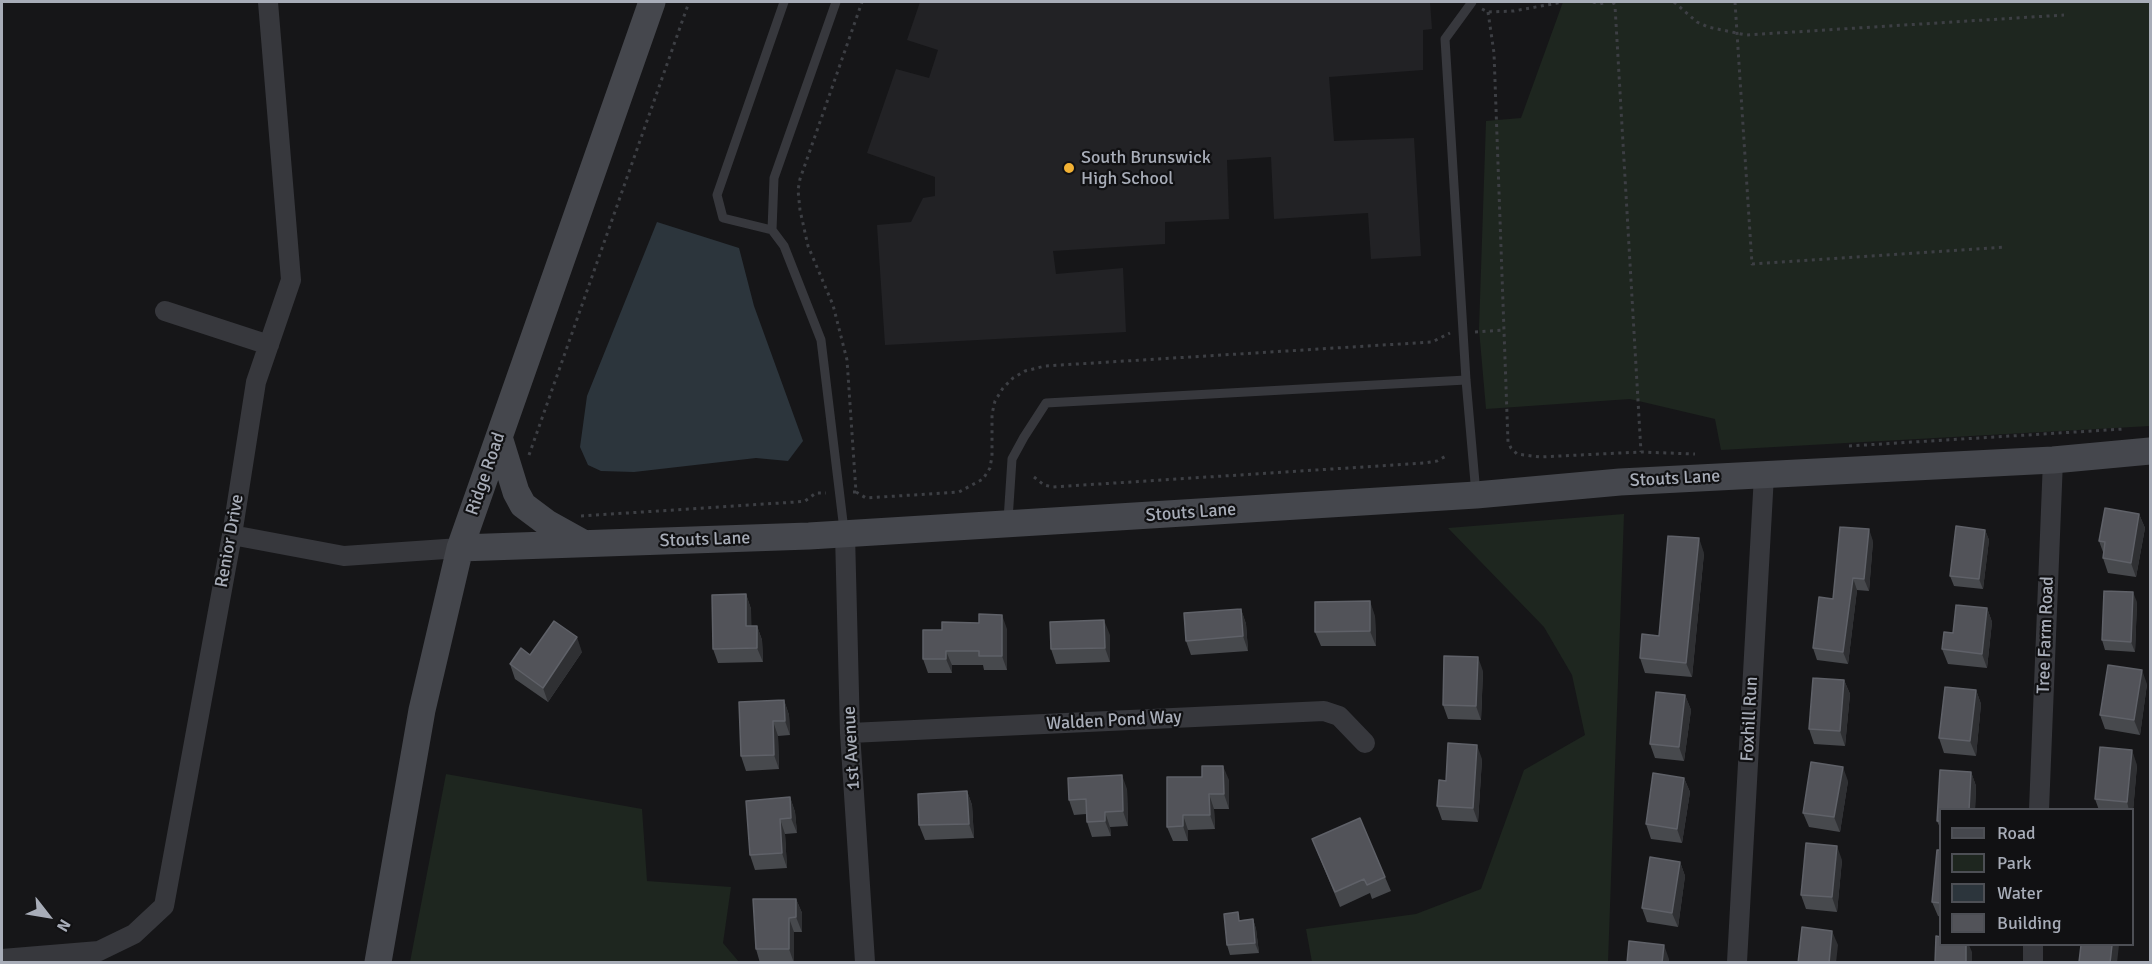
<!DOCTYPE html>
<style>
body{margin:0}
#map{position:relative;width:2152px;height:964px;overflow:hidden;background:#161618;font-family:Signika,sans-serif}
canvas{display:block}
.frame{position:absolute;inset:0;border:3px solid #a8adb8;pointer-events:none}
.legend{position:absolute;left:1939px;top:808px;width:195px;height:138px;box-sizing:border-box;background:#111113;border:2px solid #4d4f55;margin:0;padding:8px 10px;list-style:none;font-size:18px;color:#a8adb8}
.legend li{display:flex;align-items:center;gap:12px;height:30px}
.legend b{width:30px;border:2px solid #4d4f55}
.north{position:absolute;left:18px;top:886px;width:60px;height:60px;-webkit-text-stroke:4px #111113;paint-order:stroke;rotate:121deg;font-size:16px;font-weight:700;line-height:24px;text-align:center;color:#a8adb8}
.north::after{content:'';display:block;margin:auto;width:21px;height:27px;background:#a8adb8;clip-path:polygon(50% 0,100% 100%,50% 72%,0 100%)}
</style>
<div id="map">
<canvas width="2152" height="964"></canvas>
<div class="frame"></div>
<ul class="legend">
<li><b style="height:8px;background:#45474d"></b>Road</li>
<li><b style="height:16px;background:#1e261f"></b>Park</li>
<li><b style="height:16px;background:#2c353c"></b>Water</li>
<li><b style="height:16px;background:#525359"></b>Building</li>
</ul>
<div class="north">N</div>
</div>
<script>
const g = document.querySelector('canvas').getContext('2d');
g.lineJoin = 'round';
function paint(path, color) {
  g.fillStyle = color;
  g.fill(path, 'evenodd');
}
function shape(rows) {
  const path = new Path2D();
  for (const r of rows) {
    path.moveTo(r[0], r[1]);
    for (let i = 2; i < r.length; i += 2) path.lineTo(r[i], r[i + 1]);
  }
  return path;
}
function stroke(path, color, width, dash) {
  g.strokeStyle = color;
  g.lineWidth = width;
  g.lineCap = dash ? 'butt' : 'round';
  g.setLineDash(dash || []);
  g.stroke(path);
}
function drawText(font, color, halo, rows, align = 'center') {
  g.font = font + ' Signika,sans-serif';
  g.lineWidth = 4.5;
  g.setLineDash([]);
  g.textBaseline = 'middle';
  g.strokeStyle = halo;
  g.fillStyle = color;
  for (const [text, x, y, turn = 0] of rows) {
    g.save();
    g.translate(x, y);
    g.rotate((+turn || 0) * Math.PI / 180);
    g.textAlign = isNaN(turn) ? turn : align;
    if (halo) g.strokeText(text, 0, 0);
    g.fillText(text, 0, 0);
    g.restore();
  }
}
const built = shape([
 [920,2,1430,2,1432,29,1423,30,1423,70,1329,77,1334,141,1414,138,1421,256,1371,259,1368,213,1274,219,1271,157,1227,160,1229,219,1165,222,1165,244,1053,251,1056,274,1123,268,1126,332,885,345,877,225,911,222,923,198,935,196,935,177,867,153,896,69,929,78,938,50,907,40]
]);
const green = shape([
 [1563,2,2150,2,2150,426,1721,450,1715,419,1630,399,1486,409,1479,329,1486,121,1521,118],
 [1624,514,1608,962,1312,962,1306,929,1416,914,1481,889,1524,770,1585,735,1572,675,1544,627,1448,528],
 [446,774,642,809,647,881,731,887,723,943,739,962,410,962]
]);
const water = shape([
 [657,222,739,248,754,306,803,441,788,461,756,458,634,472,601,471,588,465,580,447,587,396]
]);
const path = shape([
 [1593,2,1600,4,1606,2],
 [1613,2,1615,6,1641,452],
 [1674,2,1697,22,1708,27,1746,35,2064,15],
 [1735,2,1752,264,2006,247],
 [1482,9,1488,12,1514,11,1563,2],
 [1488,12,1494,53,1508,442,1511,448,1517,454,1540,457,1641,452,1695,454],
 [1475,332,1504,330],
 [1849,446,2124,429],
 [529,455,689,2],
 [1034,477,1044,485,1053,487,1425,463,1437,461,1446,456],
 [853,492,856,492,847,360,833,305,808,246,800,210,798,190,800,179,862,2],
 [856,492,866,498,959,492,983,479,990,468,992,456,992,414,995,401,1003,388,1013,378,1025,371,1045,366,1432,342,1450,333],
 [581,516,796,502,805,501,816,493,826,493]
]);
const lane = shape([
 [784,2,717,195,723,218,772,230,784,246,821,340,844,530],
 [1472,2,1445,39,1466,380,1476,494],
 [772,230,774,178,836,2],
 [1008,520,1012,459,1024,437,1046,403,1466,380]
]);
const street = shape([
 [165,311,269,345],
 [845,534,850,733,865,962],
 [232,535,344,556,460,548],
 [850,733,1324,711,1339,716,1365,743],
 [2039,810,2053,460],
 [2,959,99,951,134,934,164,906,232,535,256,382,291,280,268,2],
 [1737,962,1764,475],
 [2033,962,2033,944]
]);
const secondary = shape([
 [499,437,516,492,523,505,547,523,583,543],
 [460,548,809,536,1476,495,1620,482,2053,460,2150,451],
 [378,962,422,710,460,548,652,2]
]);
const wall = shape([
 [2139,514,2145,528,2136,577,2108,573,2103,558,2103,552,2099,541],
 [1985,530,1989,540,1983,589,1954,586,1950,576],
 [1873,541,1869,591,1857,590,1848,664,1817,660,1813,648,1833,599],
 [1704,553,1692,677,1645,673,1640,658,1659,636],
 [746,594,751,609,751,626,757,626,762,640,763,662,718,663,713,649],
 [2137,602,2135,652,2105,650,2102,640],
 [1987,608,1992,622,1987,668,1948,664,1942,649,1953,633],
 [1241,609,1246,624,1248,651,1191,655,1186,641],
 [1375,616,1376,646,1321,646,1315,632],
 [1007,629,1007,670,984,670,983,665,952,665,952,673,928,673,923,659],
 [1110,635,1110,662,1056,664,1051,649],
 [582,652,548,702,515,679,510,664,530,655],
 [1483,671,1481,720,1448,719,1443,705],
 [1844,680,1850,694,1845,746,1814,744,1809,729],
 [2147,684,2140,735,2105,729,2100,715],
 [1976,690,1981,704,1976,756,1944,753,1939,738],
 [1685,695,1691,710,1684,761,1655,758,1650,744],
 [784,700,789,715,790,735,778,736,779,769,746,771,741,756],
 [1482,759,1478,822,1442,820,1437,806],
 [2137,765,2133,811,2133,810,2099,810,2095,799],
 [1940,770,1971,772,1976,786,1975,810,1941,810,1941,830,1937,821],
 [1684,778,1690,792,1682,843,1651,839,1646,824],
 [1229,780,1229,809,1214,809,1215,829,1188,830,1188,841,1173,841,1167,827],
 [1848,781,1840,832,1809,827,1803,813],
 [1127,789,1128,826,1110,827,1111,836,1092,837,1087,822,1086,814,1074,815,1069,800],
 [967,791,972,805,974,838,925,840,919,825],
 [790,797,795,812,797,833,785,834,787,868,755,870,750,855],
 [1312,839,1385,877,1391,891,1372,899,1370,893,1340,907],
 [1941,850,1941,917,1938,916,1932,902],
 [1842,860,1837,912,1806,909,1801,895],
 [1680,862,1685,876,1678,927,1647,922,1642,908],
 [796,899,802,913,802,932,794,932,794,963,760,963,756,949],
 [1253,919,1256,929,1259,953,1230,955,1227,945,1241,920]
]);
const shadedWall = shape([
 [2139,514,2145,528,2136,577,2131,563],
 [1869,529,1873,541,1869,591,1864,579],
 [1985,530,1989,540,1983,589,1979,579],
 [1699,538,1704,553,1692,677,1686,663],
 [1853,578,1857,590,1848,664,1843,652],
 [2133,592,2137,602,2135,652,2131,642],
 [746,594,751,609,752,640,746,626],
 [1370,601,1375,616,1376,646,1370,631],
 [1987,608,1992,622,1987,668,1982,654],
 [1241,609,1246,624,1248,651,1243,636],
 [1002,615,1007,629,1007,670,1002,656],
 [1104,620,1110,635,1110,662,1105,648],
 [757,626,762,640,763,662,757,648],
 [577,637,582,652,548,702,543,688],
 [946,651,952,665,952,673,946,659],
 [1478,657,1483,671,1481,720,1476,706],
 [2142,670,2147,684,2140,735,2134,720],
 [1844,680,1850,694,1845,746,1840,731],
 [1976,690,1981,704,1976,756,1970,741],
 [1685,695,1691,710,1684,761,1679,747],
 [784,700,789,715,790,735,785,721],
 [773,721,778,736,779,769,774,755],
 [1477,745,1482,759,1478,822,1473,808],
 [2132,750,2137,765,2133,811,2133,810,2129,810,2127,802],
 [1223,766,1229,780,1229,809,1224,794],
 [1843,767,1848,781,1840,832,1834,817],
 [1971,772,1976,786,1975,810,1969,810],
 [1122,775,1127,789,1128,826,1123,811],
 [1684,778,1690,792,1682,843,1677,829],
 [967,791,972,805,974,838,969,824],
 [1209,794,1214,809,1215,829,1210,815],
 [790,797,795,812,797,833,791,818],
 [1105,812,1110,827,1111,836,1105,821],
 [1183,815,1188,830,1188,841,1183,826],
 [780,819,785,834,787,868,782,853],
 [1837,846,1842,860,1837,912,1832,897],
 [1680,862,1685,876,1678,927,1672,913],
 [796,899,802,913,802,932,796,917],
 [789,918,794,932,794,963,789,949],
 [1253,919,1256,929,1259,953,1255,943],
 [1832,931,1838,945,1836,963,1829,963],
 [1664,945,1669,959,1669,963,1662,963],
 [1966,945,1969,945,1972,952,1972,963,1966,963],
 [2112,945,2119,945,2117,963,2110,963]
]);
const building = shape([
 [2105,508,2139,514,2131,563,2103,558,2105,542,2099,541,2105,508],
 [1956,526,1985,530,1979,579,1950,576,1956,526],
 [1840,527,1869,529,1864,579,1853,578,1843,652,1813,648,1819,597,1833,599,1840,527],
 [1668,536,1699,538,1686,663,1640,658,1642,634,1659,636,1668,536],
 [2104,591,2133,592,2131,642,2102,640,2104,591],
 [746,594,746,626,757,626,757,648,713,649,712,595,746,594],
 [1370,601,1370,631,1315,632,1315,602,1370,601],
 [1956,605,1987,608,1982,654,1942,649,1944,632,1953,633,1956,605],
 [1241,609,1243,636,1186,641,1184,613,1241,609],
 [979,614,1002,615,1002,656,979,656,979,651,946,651,946,659,923,659,923,630,942,630,942,622,979,623,979,614],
 [1104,620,1105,648,1051,649,1050,622,1104,620],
 [554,621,577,637,543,688,510,664,521,648,530,655,554,621],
 [1444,656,1478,657,1476,706,1443,705,1444,656],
 [2108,665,2142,670,2134,720,2100,715,2108,665],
 [1813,678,1844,680,1840,731,1809,729,1813,678],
 [1945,687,1976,690,1970,741,1939,738,1945,687],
 [1656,692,1685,695,1679,747,1650,744,1656,692],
 [784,700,785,721,773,721,774,755,741,756,739,702,784,700],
 [1448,743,1477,745,1473,808,1437,806,1439,780,1446,781,1448,743],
 [2100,747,2132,750,2127,802,2095,799,2100,747],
 [1811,762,1843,767,1834,817,1803,813,1811,762],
 [1202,766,1223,766,1224,794,1209,794,1210,815,1183,815,1183,826,1167,827,1167,777,1202,777,1202,766],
 [1940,770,1971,772,1969,810,1941,810,1941,821,1937,821,1940,770],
 [1653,773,1684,778,1677,829,1646,824,1653,773],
 [1122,775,1123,811,1105,812,1105,821,1087,822,1086,799,1069,800,1068,778,1122,775],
 [967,791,969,824,919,825,918,794,967,791],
 [790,797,791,818,780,819,782,853,750,855,746,801,790,797],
 [1360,818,1385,877,1367,885,1364,879,1335,892,1312,839,1360,818],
 [1806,843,1837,846,1832,897,1801,895,1806,843],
 [1937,850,1941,850,1941,903,1932,902,1937,850],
 [1650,857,1680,862,1672,913,1642,908,1650,857],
 [753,899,796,899,796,917,789,918,789,949,756,949,753,899],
 [1238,912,1239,921,1253,919,1255,943,1227,945,1224,914,1238,912],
 [1802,927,1832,931,1829,963,1798,963,1802,927],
 [1936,936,1941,937,1941,945,1966,945,1966,963,1935,963,1936,936],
 [1629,941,1664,945,1662,963,1627,963,1629,941],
 [2081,945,2112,945,2110,963,2079,962,2081,945]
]);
const markers = [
 [1069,168,6,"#f2b134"]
];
const poiNames = [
 ["South Brunswick",1081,158],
 ["High School",1081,179]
];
const streetNames = [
 ["Ridge Road",486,474,-71],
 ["Stouts Lane",1675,479,-3],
 ["Stouts Lane",1191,513,-4],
 ["Stouts Lane",705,540,-2],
 ["Renior Drive",230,541,-80],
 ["Tree Farm Road",2046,635,-88],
 ["Foxhill Run",1750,719,-87],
 ["Walden Pond Way",1114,721,-3],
 ["1st Avenue",852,748,-93]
];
paint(built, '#222225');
paint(green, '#1e261f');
paint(water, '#2c353c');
stroke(path, '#3d3f44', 3, [3, 4.5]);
stroke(lane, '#37383d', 9);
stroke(street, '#37383d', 20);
stroke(secondary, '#45474d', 27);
paint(wall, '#47494d');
paint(shadedWall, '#2f3033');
paint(building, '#525359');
stroke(building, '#5f6168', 1.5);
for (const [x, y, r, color] of markers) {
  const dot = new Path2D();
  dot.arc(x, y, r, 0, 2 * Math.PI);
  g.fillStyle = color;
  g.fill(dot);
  stroke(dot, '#111113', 2);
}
drawText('18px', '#a8adb8', '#111113', poiNames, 'left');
drawText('18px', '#a8adb8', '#111113', streetNames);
</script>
